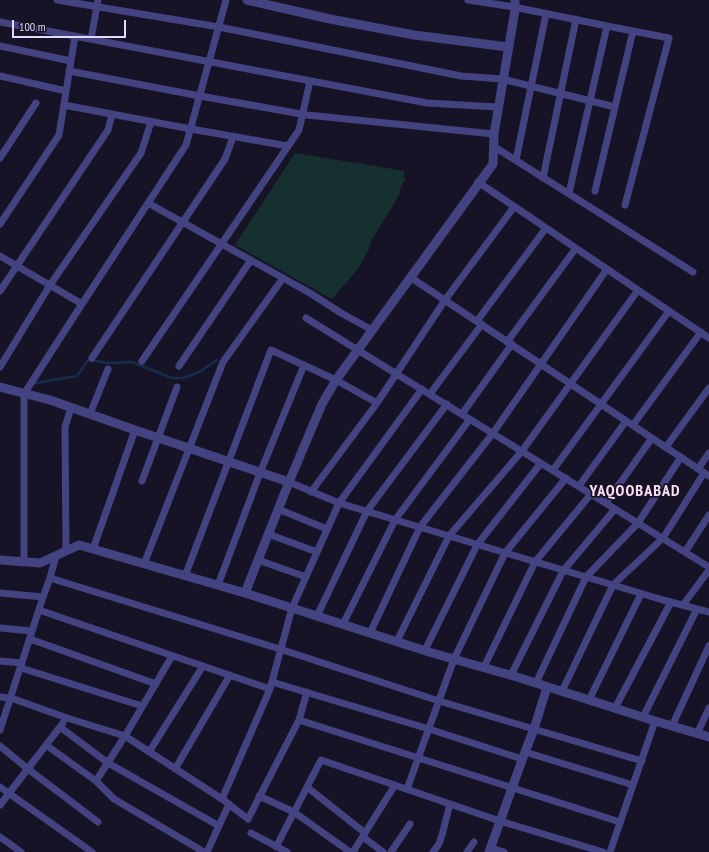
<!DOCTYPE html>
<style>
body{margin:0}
#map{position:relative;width:709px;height:852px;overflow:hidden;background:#161327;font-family:"PT Sans Narrow",sans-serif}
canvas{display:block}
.scale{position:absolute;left:12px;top:20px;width:114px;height:18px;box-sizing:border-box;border:2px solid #dfdcfb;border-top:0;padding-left:5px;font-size:12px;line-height:14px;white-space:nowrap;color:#dfdcfb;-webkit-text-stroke:3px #161327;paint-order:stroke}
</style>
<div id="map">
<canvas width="709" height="852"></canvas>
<div class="scale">100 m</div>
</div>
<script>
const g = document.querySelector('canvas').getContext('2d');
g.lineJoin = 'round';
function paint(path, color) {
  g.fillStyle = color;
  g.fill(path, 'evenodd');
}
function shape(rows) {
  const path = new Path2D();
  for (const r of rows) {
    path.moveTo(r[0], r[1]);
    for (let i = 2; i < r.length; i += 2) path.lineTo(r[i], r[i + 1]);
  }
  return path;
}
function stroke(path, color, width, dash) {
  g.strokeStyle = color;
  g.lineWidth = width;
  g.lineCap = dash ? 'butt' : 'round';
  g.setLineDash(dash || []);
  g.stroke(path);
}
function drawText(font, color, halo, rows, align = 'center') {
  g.font = font + ' "PT Sans Narrow",sans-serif';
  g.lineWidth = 3.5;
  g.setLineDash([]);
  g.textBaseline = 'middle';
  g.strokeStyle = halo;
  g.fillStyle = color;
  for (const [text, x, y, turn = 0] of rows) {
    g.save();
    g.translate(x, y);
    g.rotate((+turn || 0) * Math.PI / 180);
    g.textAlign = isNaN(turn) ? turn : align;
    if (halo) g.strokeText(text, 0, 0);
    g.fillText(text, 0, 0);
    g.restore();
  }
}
const green = shape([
 [295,153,405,171,403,177,406,178,399,191,401,192,371,241,369,249,358,269,332,299,235,245]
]);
const stream = shape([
 [35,383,77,376,88,360,110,363,132,362,172,378,183,378,199,372,217,360]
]);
const minor = shape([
 [57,0,219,27,461,76,502,79,615,107],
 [468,0,514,7,607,26,569,193],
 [0,22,427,103,498,107],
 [607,26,669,38,625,205],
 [91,39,98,0],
 [0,46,71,61],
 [69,71,200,96,307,115,494,134],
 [0,76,66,91],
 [64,105,191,129,288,146],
 [493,146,693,272],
 [0,158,36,103],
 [516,160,546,14],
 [543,178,576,19],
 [478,182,709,338],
 [595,191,633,31],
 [148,203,310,293,341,313,372,330],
 [0,224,59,135,75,36],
 [0,256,82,304],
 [410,277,709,476],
 [0,291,108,130,112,114],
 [306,318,709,567],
 [477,321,546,228],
 [507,342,576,248],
 [92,358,225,159,233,137],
 [142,361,299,130,310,81],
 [179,366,251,260],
 [0,367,50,285,141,153,151,122],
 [430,394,482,324],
 [90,414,108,369],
 [462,414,512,344],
 [633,425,701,332],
 [666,447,709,388],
 [698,469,709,453],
 [553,470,669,311],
 [142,481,177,387],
 [289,482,339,503,613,585,663,600,709,612],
 [579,486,626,421],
 [311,492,377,403,445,300,514,207],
 [606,503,652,438],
 [278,509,327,529],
 [268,534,317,552],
 [93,549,135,430],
 [66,552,65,427,71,408],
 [685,552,709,515],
 [258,560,306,577],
 [24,562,24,394,82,304,186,145,226,0],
 [144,564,223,362,283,278],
 [185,576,271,350,336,380,377,403],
 [50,578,280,649,439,701,642,761],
 [218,585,260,473,304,365],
 [0,593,43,597],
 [683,605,709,570],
 [39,610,270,689],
 [317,616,367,511,447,404],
 [343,624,395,520,470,419],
 [0,628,32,631],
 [370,633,420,527,493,433,607,269],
 [30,639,156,684],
 [397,641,449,536,522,451,638,290],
 [425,650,477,545,541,463],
 [172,656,125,736,96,781,114,799,204,852],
 [0,661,22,663],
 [484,667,535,562,591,494],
 [21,668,142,706],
 [511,675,563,571,615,509],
 [272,682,429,729,522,759],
 [536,683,586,577,638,523,681,457],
 [562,691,613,585,663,538,704,473],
 [0,697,11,698,67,718,125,736,222,799,248,819,299,720,307,692],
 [589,700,641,594],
 [615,708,671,602],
 [643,717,697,609],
 [299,720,620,822],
 [672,726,709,646],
 [60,727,108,763,219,826],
 [0,730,43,597,50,578,56,556],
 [697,734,709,708],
 [46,745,96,781],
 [0,746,28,769,98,822],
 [149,752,203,666],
 [525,752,633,785],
 [175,769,230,675],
 [0,787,92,852],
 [307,787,365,833],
 [407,789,454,659,505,553,566,478],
 [259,796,294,812,350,852],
 [222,799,270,689,292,608,339,503,422,389],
 [0,805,63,723],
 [251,833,287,852],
 [0,837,21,852],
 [363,837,383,852],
 [276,847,321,760,500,821,603,852],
 [491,848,504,852],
 [207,852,229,804],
 [353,852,395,785],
 [391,852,410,824],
 [433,852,439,844,442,835,450,804],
 [467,852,474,842],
 [610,852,655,721]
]);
const tertiary = shape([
 [247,0,330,19,414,35,508,47],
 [0,387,50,400,135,430,289,482],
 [0,560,40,563,79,545,245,593,429,652,517,677,655,721,709,737],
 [245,593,289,482,322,404,336,380,493,164,494,134,515,10,515,0],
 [489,852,525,752,534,729,547,687]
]);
const districtNames = [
 ["YAQOOBABAD",635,491]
];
paint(green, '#16302f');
stroke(stream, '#172c4c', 2.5);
stroke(minor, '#444381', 7);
stroke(tertiary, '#444381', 9);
g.letterSpacing = '1px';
drawText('bold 16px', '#fbdef1', '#161327', districtNames);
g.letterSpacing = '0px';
</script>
